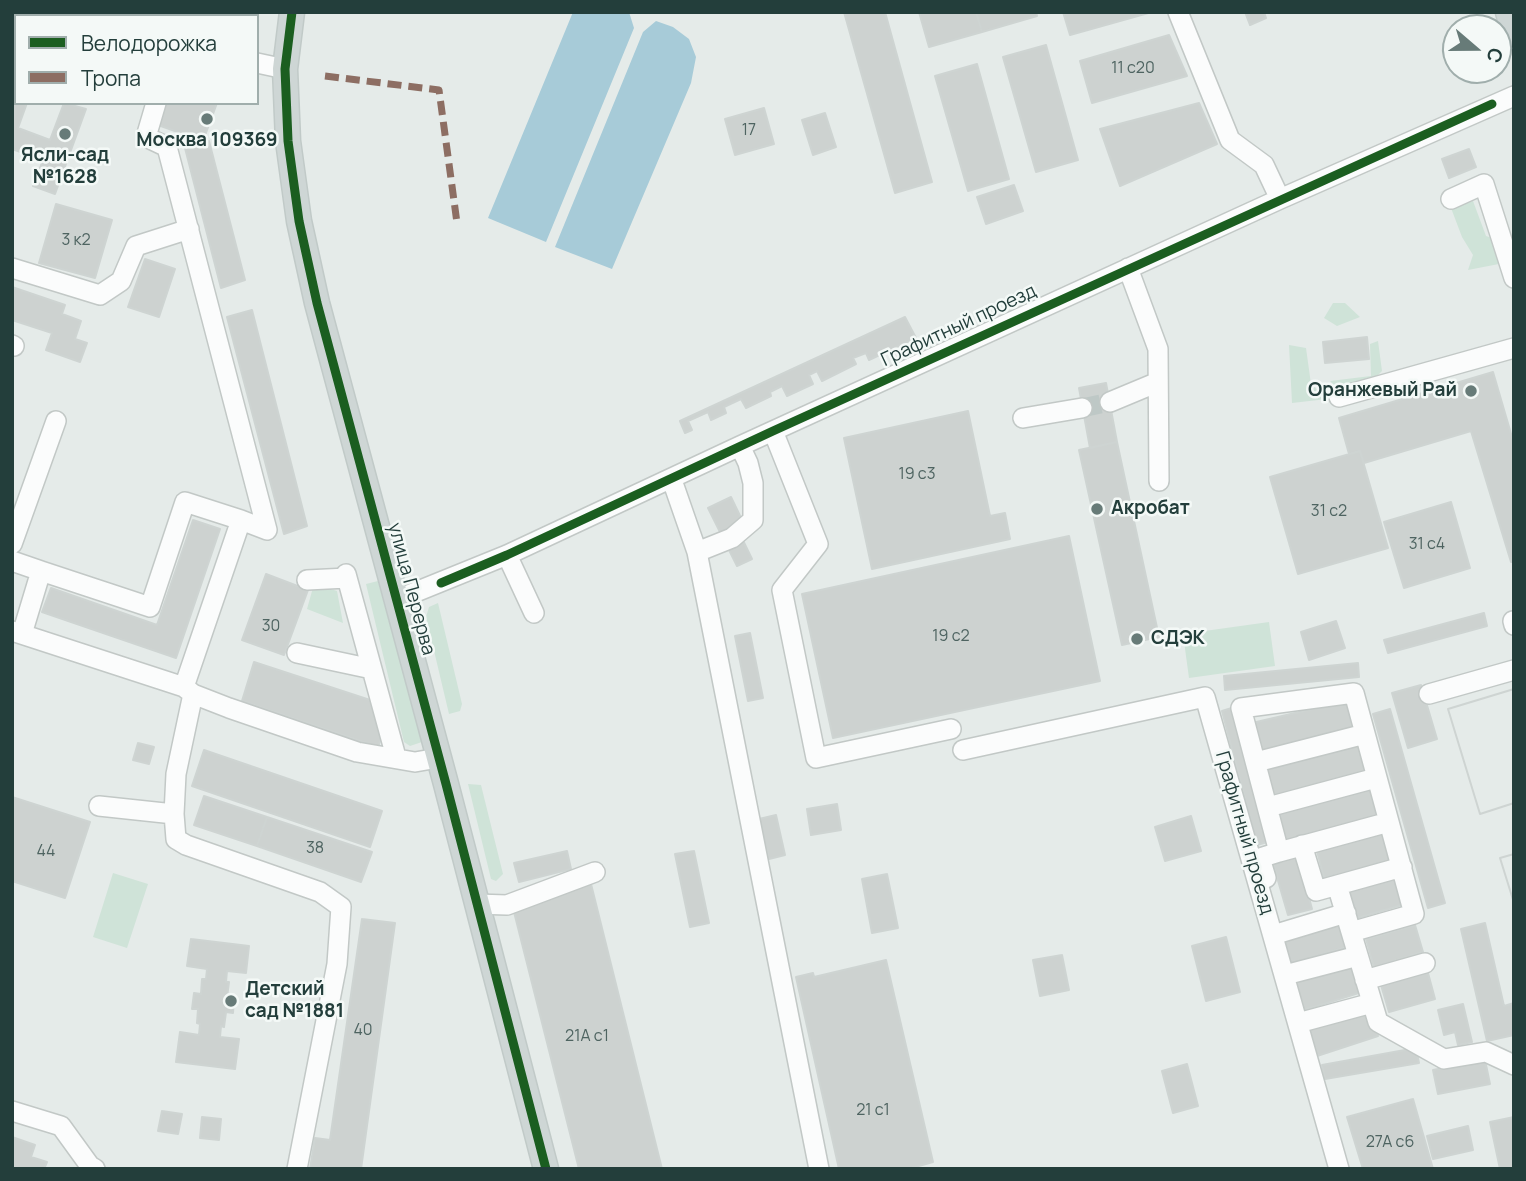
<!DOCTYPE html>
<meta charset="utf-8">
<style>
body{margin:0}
#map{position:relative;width:1526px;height:1181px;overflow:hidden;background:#e5ebe9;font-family:Manrope,sans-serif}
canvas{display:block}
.frame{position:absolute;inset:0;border:14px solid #233e3b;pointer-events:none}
.legend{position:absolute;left:14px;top:14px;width:245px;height:91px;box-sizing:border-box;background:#f4f9f7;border:2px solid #a0aeac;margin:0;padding:9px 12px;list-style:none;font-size:21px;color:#233e3b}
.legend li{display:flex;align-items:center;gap:14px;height:35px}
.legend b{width:35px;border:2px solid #a0aeac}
.north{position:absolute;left:1442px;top:14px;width:70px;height:70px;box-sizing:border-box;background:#f4f9f7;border:2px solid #a0aeac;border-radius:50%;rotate:110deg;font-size:19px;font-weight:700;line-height:28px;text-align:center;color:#233e3b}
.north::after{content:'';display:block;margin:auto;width:24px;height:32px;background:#677b78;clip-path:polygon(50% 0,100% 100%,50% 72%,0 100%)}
</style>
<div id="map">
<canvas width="1526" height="1181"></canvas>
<div class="frame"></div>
<ul class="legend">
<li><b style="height:9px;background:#1b5e20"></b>Велодорожка</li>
<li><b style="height:9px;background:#8d6e63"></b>Тропа</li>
</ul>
<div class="north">С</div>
</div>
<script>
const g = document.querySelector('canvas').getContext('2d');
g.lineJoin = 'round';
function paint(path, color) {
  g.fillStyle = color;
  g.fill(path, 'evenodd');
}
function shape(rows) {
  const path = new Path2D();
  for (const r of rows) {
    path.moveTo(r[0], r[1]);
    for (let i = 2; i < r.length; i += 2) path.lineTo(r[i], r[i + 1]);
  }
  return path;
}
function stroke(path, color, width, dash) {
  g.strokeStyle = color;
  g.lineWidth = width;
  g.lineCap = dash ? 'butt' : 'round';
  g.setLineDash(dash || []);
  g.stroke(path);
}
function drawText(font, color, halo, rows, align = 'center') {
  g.font = font + ' Manrope,sans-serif';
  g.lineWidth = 5;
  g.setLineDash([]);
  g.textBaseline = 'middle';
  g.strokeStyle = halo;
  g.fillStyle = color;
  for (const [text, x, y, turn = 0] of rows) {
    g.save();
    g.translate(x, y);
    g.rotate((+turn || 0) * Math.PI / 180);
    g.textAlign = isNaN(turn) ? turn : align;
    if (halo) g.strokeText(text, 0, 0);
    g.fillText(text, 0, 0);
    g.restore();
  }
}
const green = shape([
 [1473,201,1486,236,1495,239,1504,263,1468,270,1473,255,1462,237,1451,208],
 [1333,303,1345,303,1360,317,1337,326,1324,318],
 [1378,341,1382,371,1369,384,1340,391,1330,381,1371,376,1370,344],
 [1289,345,1306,348,1311,384,1327,399,1292,403],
 [378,581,422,742,410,746,404,742,366,584],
 [314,584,337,591,343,623,307,609],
 [438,603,462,704,460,711,449,714,426,617,429,607],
 [1269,622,1275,666,1189,678,1183,634],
 [468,784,481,785,503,874,496,881,491,879],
 [113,873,148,884,127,948,93,937]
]);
const water = shape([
 [573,12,629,12,634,28,546,242,488,218],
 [656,21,673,27,689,39,696,57,691,83,612,269,555,247,643,32]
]);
const building = shape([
 [844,12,885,12,932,182,895,193,844,12],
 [919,12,976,12,982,32,929,47,919,12],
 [976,12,1036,12,1037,16,982,32,976,12],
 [1063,12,1152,12,1070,35,1063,12],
 [1245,12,1264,12,1266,18,1250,25,1245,12],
 [1169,35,1187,76,1092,103,1080,61,1169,35],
 [1046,45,1078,160,1036,172,1003,57,1046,45],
 [977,64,1009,179,968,191,935,76,977,64],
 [12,78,16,79,16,103,27,103,18,128,50,140,64,103,86,109,55,194,33,186,43,160,12,149,12,78],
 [166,103,217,103,203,141,158,125,166,103],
 [1199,103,1217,144,1120,186,1100,129,1199,103],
 [764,108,774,144,735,155,725,119,764,108],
 [825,113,836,147,813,155,802,120,825,113],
 [209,141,245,280,221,288,185,148,209,141],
 [1469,149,1476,167,1449,178,1442,159,1469,149],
 [1014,185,1023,211,986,224,977,197,1014,185],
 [56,204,112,220,95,278,39,263,56,204],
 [145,259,175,269,159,317,128,307,145,259],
 [12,287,65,305,62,314,81,321,75,339,87,343,80,362,46,350,52,333,12,320,12,287],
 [252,310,307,526,284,534,227,317,252,310],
 [905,317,916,338,869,360,866,353,853,358,856,364,822,381,817,371,809,375,813,384,787,396,782,386,770,392,771,396,746,408,741,399,724,407,726,413,711,420,708,412,688,421,692,430,685,433,680,421,905,317],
 [1367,337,1369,359,1325,363,1323,342,1367,337],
 [1493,372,1514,444,1514,561,1511,562,1471,431,1364,463,1360,451,1349,454,1339,418,1493,372],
 [1106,383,1117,442,1090,448,1079,388,1106,383],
 [968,411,990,516,1005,513,1010,539,872,569,844,438,968,411],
 [1117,442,1159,637,1122,645,1079,450,1117,442],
 [1360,451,1388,548,1298,574,1270,477,1360,451],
 [731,497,743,522,736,526,752,559,737,566,708,508,731,497],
 [1451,502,1470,568,1404,588,1384,522,1451,502],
 [193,520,220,529,176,658,42,612,51,588,157,625,193,520],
 [1069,536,1100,681,833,738,802,594,1069,536],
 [266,574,308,590,284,655,242,640,266,574],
 [1484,613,1487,626,1388,653,1384,640,1484,613],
 [1336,621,1345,648,1309,660,1301,632,1336,621],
 [750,633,763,698,748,701,735,636,750,633],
 [254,662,370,700,381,738,378,747,242,701,254,662],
 [1358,663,1359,677,1225,690,1224,676,1358,663],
 [1421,685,1437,739,1408,748,1392,693,1421,685],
 [1514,689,1514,803,1480,814,1448,709,1514,689],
 [1514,689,1514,803,1480,814,1448,709,1514,689],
 [1347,701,1353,729,1259,751,1252,723,1347,701],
 [1235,707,1271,841,1257,845,1222,711,1235,707],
 [1390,709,1445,903,1428,908,1373,714,1390,709],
 [138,743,154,747,149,764,133,760,138,743],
 [1360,745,1367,771,1270,796,1263,770,1360,745],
 [204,750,382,811,370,847,192,786,204,750],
 [1370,789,1377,817,1285,842,1278,814,1370,789],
 [204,796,267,817,257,846,194,825,204,796],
 [12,797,90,822,65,898,12,881,12,797],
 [837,804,841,830,811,835,807,809,837,804],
 [776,815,785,855,769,859,759,819,776,815],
 [1191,816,1201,851,1165,861,1155,827,1191,816],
 [267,817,372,852,361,882,257,846,267,817],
 [1384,832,1392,860,1324,878,1317,851,1384,832],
 [567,851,571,869,519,882,514,863,567,851],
 [694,851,709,923,690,927,675,854,694,851],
 [1297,853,1312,909,1288,915,1272,860,1297,853],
 [1514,854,1514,903,1500,858,1514,854],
 [1514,854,1514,903,1500,858,1514,854],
 [887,874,898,928,872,933,862,879,887,874],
 [1397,877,1405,904,1354,919,1346,892,1397,877],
 [591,884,662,1169,579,1169,512,904,591,884],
 [362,919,395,923,361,1169,310,1169,315,1138,330,1140,362,919],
 [1342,919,1350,946,1291,964,1283,936,1342,919],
 [1485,923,1504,1006,1514,1003,1514,1035,1487,1041,1461,929,1485,923],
 [1415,925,1423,952,1374,967,1366,939,1415,925],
 [1226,937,1240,992,1206,1001,1192,946,1226,937],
 [191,939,249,946,246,973,227,971,226,982,229,982,227,997,234,998,233,1013,226,1012,224,1027,221,1026,220,1037,239,1039,235,1069,176,1062,180,1032,199,1035,200,1024,197,1023,198,1009,192,1009,194,993,201,994,202,979,206,979,207,969,187,966,191,939],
 [1062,955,1069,990,1040,996,1033,960,1062,955],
 [886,960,933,1162,908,1169,839,1169,796,977,813,973,814,977,886,960],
 [1354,965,1362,992,1304,1010,1296,982,1354,965],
 [1428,973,1435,999,1389,1012,1381,985,1428,973],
 [1463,1004,1472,1042,1458,1045,1455,1032,1444,1035,1438,1010,1463,1004],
 [1370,1009,1378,1036,1317,1056,1309,1027,1370,1009],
 [1416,1048,1419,1063,1325,1079,1322,1065,1416,1048],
 [1485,1060,1490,1084,1438,1094,1433,1070,1485,1060],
 [1187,1064,1198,1106,1173,1113,1162,1071,1187,1064],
 [1413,1099,1433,1169,1363,1169,1347,1117,1413,1099],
 [162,1111,182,1114,178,1134,158,1131,162,1111],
 [202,1117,221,1119,219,1140,200,1138,202,1117],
 [1514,1117,1514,1169,1500,1169,1490,1122,1514,1117],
 [1468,1126,1473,1150,1433,1159,1427,1136,1468,1126],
 [12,1137,35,1145,31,1157,47,1162,44,1169,12,1169,12,1137]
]);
const minorTunnel = shape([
 [1082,408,1110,402]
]);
const minor = shape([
 [164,12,166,16],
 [1178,12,1230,140,1264,165,1280,199],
 [257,63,285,69],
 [156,103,146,137,167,147,267,530,241,520],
 [1451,199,1484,184,1514,278],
 [12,268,100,295,121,281,136,246,189,229],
 [1128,268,1158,349,1159,481],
 [12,345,14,346],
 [1339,397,1514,348],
 [1110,402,1158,382],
 [1023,418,1082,408],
 [773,431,818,544,782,590,816,758,951,729],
 [672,480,697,552,819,1169],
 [12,544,56,421],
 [697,552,732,538,753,520,753,483,748,463,740,446],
 [507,555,534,613],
 [12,561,41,571],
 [346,574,396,757],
 [307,580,347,578],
 [396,600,507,555,740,446,1280,199,1514,96],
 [1513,621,1514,625],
 [12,631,184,687,193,694,229,708,357,752,415,762,438,758],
 [22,634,41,571,150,607,185,502,241,520,184,687],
 [297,653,372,669],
 [193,694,176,774,174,814,176,839,186,845,320,892,341,907,337,964,297,1169],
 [1429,694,1514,670],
 [963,750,1205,697,1339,1169],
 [1256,762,1365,734],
 [99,806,174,814],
 [1268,807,1376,778],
 [1302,845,1316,891,1402,867],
 [1266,878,1260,858,1279,852,1241,708,1354,693,1389,822,1279,852],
 [1337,885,1378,1022,1444,1059,1486,1052,1514,1065],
 [476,904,507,905,595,872],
 [1351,932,1414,914,1389,822],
 [1273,935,1346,913],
 [1285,975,1358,956],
 [1365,980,1425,963],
 [1298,1023,1372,1003],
 [12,1111,61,1126,90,1166,95,1169]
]);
const major = shape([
 [292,12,285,69,288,141,299,221,317,303,446,784,546,1169],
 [1508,12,1514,34]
]);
const quiet = shape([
 [325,76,439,90,457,223]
]);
const cycleway = shape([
 [292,12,285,69,288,141,299,221,317,303,446,784,546,1169],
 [441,583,507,555,773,431,1492,104]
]);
const markers = [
 [207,119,7,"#677b78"],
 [65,134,7,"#677b78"],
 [1471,391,7,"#677b78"],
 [1097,509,7,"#677b78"],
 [1137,639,7,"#677b78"],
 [231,1001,7,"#677b78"]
];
const numberNames = [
 ["11 c20",1133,69],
 ["17",749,131],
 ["3 к2",76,241],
 ["19 с3",917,475],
 ["31 с2",1329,512],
 ["31 с4",1427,545],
 ["30",271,627],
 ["19 с2",951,637],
 ["38",315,849],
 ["44",46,852],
 ["40",363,1031],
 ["21А с1",587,1037],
 ["21 с1",873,1111],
 ["27A с6",1390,1143]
];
const poiNames = [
 ["Москва 109369",207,141,"center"],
 ["Ясли-сад",65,156,"center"],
 ["№1628",65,178,"center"],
 ["Оранжевый Рай",1457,391,"right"],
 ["Акробат",1111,509],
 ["СДЭК",1151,639],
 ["Детский",245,990],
 ["сад №1881",245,1012]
];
const streetNames = [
 ["Графитный проезд",959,326,-25],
 ["улица Перерва",411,589,75],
 ["Графитный проезд",1244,833,74]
];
paint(green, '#cfe3d8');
paint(water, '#a7cbd8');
paint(building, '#cdd2d0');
stroke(building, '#ced4d2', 2);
stroke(minorTunnel, '#bec8c6', 19, [19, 10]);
stroke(minor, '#c2c8c6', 22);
stroke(major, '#c1cac8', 27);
stroke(minor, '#fbfcfc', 19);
stroke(major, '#ced6d5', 24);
stroke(quiet, '#8d6e63', 7, [14, 7]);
stroke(cycleway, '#1b5e20', 9);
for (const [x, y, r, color] of markers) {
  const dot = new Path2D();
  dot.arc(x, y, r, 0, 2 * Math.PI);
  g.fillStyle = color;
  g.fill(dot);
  stroke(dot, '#f4f9f7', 2.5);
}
drawText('16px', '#4e6461', null, numberNames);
drawText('bold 19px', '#233e3b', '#f4f9f7', poiNames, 'left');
drawText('19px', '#233e3b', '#f4f9f7', streetNames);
</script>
